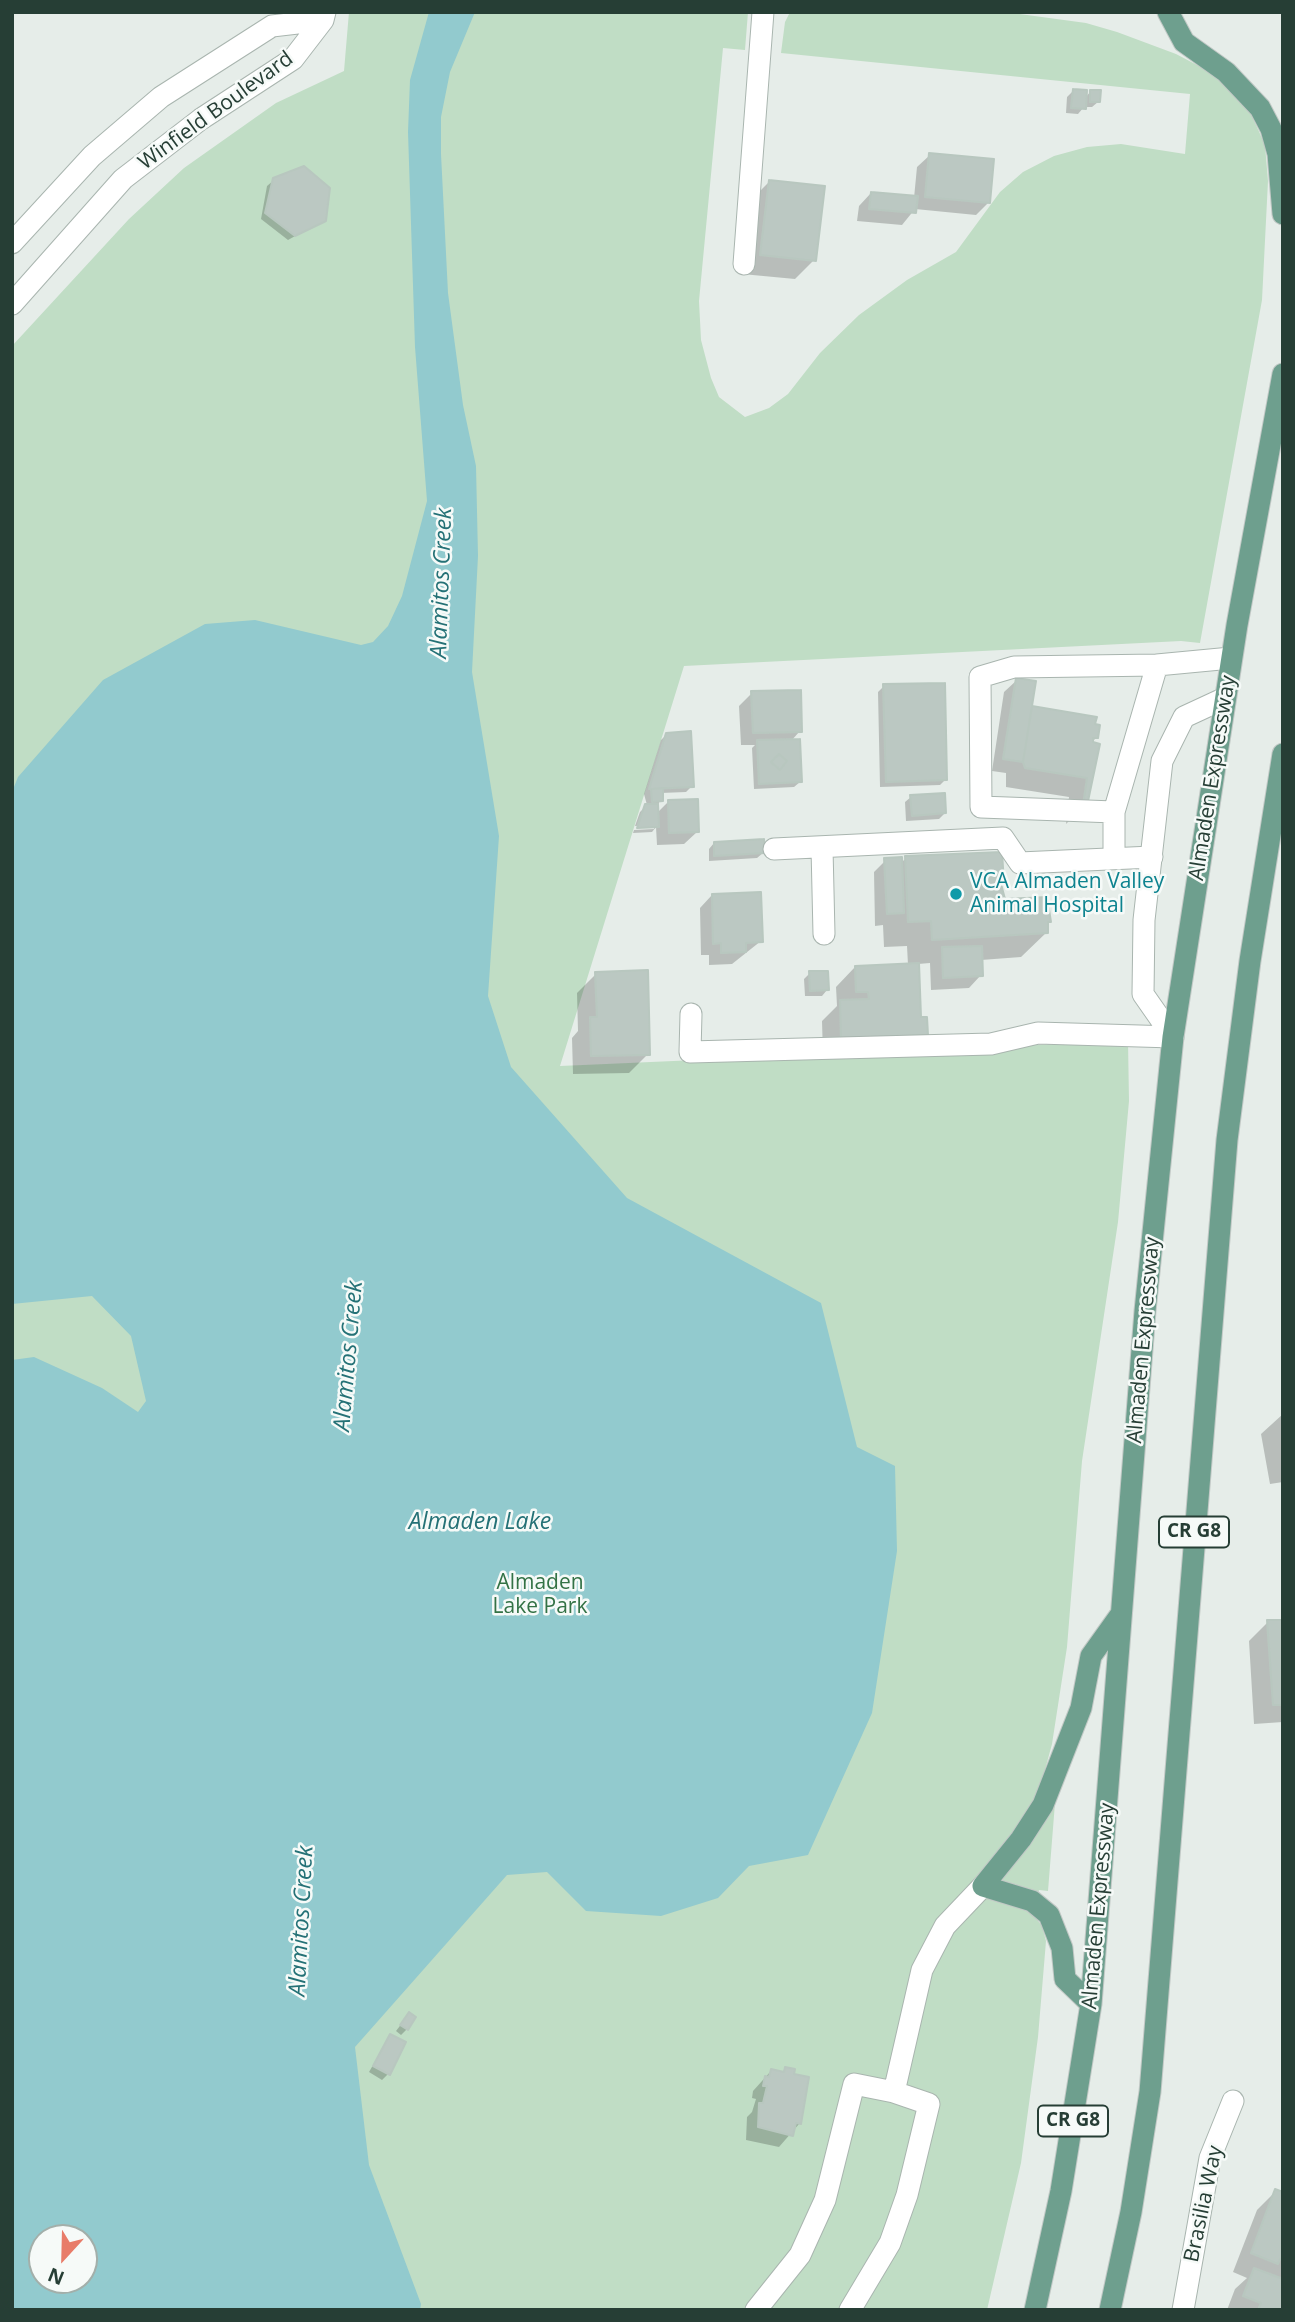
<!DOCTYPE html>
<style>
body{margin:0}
#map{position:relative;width:1295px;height:2322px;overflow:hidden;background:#e6ede9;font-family:"Open Sans",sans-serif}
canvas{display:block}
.frame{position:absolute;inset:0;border:14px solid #263e35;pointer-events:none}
.north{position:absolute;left:28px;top:2224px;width:70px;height:70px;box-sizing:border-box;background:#f6faf8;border:2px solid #a3afaa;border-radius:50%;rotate:202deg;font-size:19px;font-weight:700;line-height:28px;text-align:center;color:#263e35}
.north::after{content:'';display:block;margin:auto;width:24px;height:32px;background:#e87c69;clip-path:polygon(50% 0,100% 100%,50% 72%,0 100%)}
</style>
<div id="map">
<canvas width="1295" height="2322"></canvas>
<div class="frame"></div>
<div class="north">N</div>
</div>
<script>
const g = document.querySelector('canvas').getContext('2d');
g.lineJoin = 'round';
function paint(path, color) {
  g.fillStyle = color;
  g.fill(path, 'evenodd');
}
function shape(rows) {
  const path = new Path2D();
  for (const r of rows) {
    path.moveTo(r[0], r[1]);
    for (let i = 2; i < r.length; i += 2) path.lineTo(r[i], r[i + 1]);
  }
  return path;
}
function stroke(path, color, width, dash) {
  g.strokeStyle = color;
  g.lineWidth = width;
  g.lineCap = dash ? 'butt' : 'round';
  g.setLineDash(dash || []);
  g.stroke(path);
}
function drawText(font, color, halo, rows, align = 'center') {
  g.font = font + ' "Open Sans",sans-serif';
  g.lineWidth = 5;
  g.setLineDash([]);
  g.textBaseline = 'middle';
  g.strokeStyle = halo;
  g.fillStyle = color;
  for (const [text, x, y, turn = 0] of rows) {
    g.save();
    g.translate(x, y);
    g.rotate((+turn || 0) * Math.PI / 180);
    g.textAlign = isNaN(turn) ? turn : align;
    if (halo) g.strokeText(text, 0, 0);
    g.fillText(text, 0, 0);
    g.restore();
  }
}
const green = shape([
 [349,12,748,12,745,50,723,48,699,301,701,340,711,378,719,397,745,417,769,408,788,394,820,353,859,315,907,280,956,252,1000,192,1023,172,1054,156,1087,147,1121,144,1185,154,1190,94,781,53,785,22,790,12,1005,12,1086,23,1117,32,1176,54,1218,76,1247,105,1265,145,1268,181,1262,300,1200,643,1181,641,684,666,560,1066,1128,1041,1129,1101,1118,1222,1082,1461,1067,1647,1052,1744,1042,1781,1055,1803,1048,1891,1039,1890,1033,1914,1042,1926,1046,1941,1038,2037,1021,2163,987,2310,12,2310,12,346,129,219,184,168,276,103,344,71],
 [42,2238,84,2238,84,2280,42,2280]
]);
const water = shape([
 [429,12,475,12,450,72,441,117,441,154,448,293,463,405,476,466,478,556,472,672,499,836,488,996,511,1067,627,1198,821,1303,857,1447,895,1466,897,1551,872,1713,808,1855,749,1866,718,1898,661,1916,586,1911,547,1872,507,1875,355,2047,369,2165,421,2304,420,2310,12,2310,12,1360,34,1357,102,1388,138,1412,146,1401,131,1336,92,1296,12,1304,12,792,18,777,103,680,205,624,255,620,361,645,373,642,388,626,402,596,427,501,415,347,408,132,410,80],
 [42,2238,84,2238,84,2280,42,2280]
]);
const shadow = shape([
 [1073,91,1085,98,1091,91,1098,102,1092,107,1084,107,1078,114,1066,113,1067,97],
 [930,155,989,202,976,215,915,209,902,225,857,221,859,206,871,193,914,198,917,167],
 [274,180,324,220,288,240,261,219,267,186],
 [769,182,814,260,795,279,742,274,750,201],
 [1017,680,1029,711,1033,708,1093,726,1096,738,1090,744,1085,805,1066,824,1069,797,1006,787,1006,773,992,771,1004,692],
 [884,686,945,780,940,785,880,787,878,692],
 [752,693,800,731,791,741,800,782,794,787,754,789,752,748,755,745,741,745,739,706],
 [667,734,692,786,686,792,661,793,657,813,668,802,697,832,684,844,657,845,656,827,652,832,633,833,634,830,654,829,654,825,635,826,640,812,647,805,644,794,661,740],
 [911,797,945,813,939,819,906,821,905,802],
 [714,843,763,853,757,858,709,861,709,849],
 [906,858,1000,885,1003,901,1049,921,1047,932,1021,957,981,960,981,975,969,988,931,990,930,963,918,964,919,1019,926,1035,907,1054,823,1056,822,1021,837,1006,836,987,855,967,908,965,907,946,884,947,883,925,875,926,874,872,887,859,900,864],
 [712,895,761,941,732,964,709,965,709,955,701,955,700,908],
 [810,973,827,990,822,996,805,996,804,979],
 [596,974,648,1054,629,1073,573,1074,572,1038,578,1031,577,993],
 [1283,1414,1283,1482,1270,1484,1261,1434],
 [1283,1621,1283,1722,1254,1724,1249,1641,1268,1622],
 [409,2014,407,2029,401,2035,396,2031],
 [390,2036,388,2074,382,2080,369,2072],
 [786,2069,799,2124,779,2147,746,2140,747,2117,752,2112,756,2099,752,2098,753,2091,771,2071,781,2073],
 [1276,2191,1283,2194,1283,2310,1227,2310,1235,2289,1247,2278,1233,2272,1257,2210]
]);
const building = shape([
 [1073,89,1087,90,1086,109,1071,108,1073,89],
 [1090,90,1101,90,1100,102,1090,102,1090,90],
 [929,153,994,159,990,203,925,197,929,153],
 [304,166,330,188,326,221,295,236,265,213,273,178,304,166],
 [769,180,825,186,816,261,760,255,769,180],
 [871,192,918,196,916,213,869,209,871,192],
 [1016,678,1036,681,1023,762,1003,759,1016,678],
 [945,683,947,780,886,782,883,684,945,683],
 [801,690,802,732,753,733,751,691,801,690],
 [1032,706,1097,717,1095,724,1100,725,1098,738,1093,738,1093,742,1100,744,1087,806,1083,806,1087,778,1025,768,1023,762,1032,706],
 [691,731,694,787,649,789,666,733,691,731],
 [800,739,802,782,759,784,757,740,800,739],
 [779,754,787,761,780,770,771,762,779,754],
 [779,754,787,761,780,770,771,762,779,754],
 [663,788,663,801,652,802,651,789,663,788],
 [945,793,946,813,912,816,910,795,945,793],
 [698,799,699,832,669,833,668,800,698,799],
 [645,804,658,804,659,827,637,828,645,804],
 [764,839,765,853,714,856,714,842,764,839],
 [1002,852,1004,883,1001,884,1005,899,1047,897,1051,922,1048,922,1048,933,932,940,931,921,908,922,905,856,1002,852],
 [902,857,904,913,887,914,884,858,902,857],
 [761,892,763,942,746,943,746,952,721,953,721,943,713,944,712,894,761,892],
 [982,946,983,976,943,978,942,947,982,946],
 [919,963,921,1017,927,1017,928,1035,841,1038,840,1000,869,999,868,992,856,992,855,966,919,963],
 [648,970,650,1055,591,1056,590,1017,597,1017,595,972,648,970],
 [809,971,828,971,829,990,810,991,809,971],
 [1267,1620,1283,1620,1283,1705,1273,1705,1267,1620],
 [409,2012,416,2017,408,2030,400,2025,409,2012],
 [390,2034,406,2042,390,2075,373,2066,390,2034],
 [785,2067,795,2069,794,2074,809,2077,801,2124,796,2123,793,2136,758,2127,759,2103,763,2103,767,2086,763,2086,765,2076,769,2077,771,2069,784,2072,785,2067],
 [1275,2189,1283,2192,1283,2260,1280,2259,1278,2264,1251,2253,1275,2189],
 [1254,2268,1283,2279,1283,2310,1258,2310,1261,2303,1243,2296,1254,2268]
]);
const minor = shape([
 [12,243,92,156,161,97,272,26,323,20],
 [744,264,763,12],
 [12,304,123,179,201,119,293,59,323,20,325,12],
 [1114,812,981,807,980,677,1014,667,1157,665],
 [822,848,824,934],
 [774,849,1003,838,1020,863,1152,857],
 [1114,858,1114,812,1157,665,1231,658],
 [691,1014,690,1052,991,1044,1038,1033,1173,1037],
 [1173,1037,1143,994,1144,920,1162,761,1184,717,1225,698],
 [894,2092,922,1970,945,1926,983,1886],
 [756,2310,800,2255,825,2200,854,2084,894,2092,929,2104,907,2195,890,2243,850,2310],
 [1183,2310,1210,2158,1233,2101]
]);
const major = shape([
 [1168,12,1184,42,1226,72,1260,108,1271,129,1278,154,1283,214],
 [1091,2004,1065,1979,1062,1948,1049,1915,1032,1901,983,1886,1021,1839,1043,1805,1081,1708,1091,1656,1121,1614],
 [1035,2310,1061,2191,1091,2004,1145,1311,1173,1037,1237,625,1283,374],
 [1110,2310,1131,2212,1150,2092,1227,1140,1250,961,1283,754]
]);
const markers = [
 [956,894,7,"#0f9aa8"]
];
const shields = [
 [1194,1532,70],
 [1073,2121,70]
];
const shieldNames = [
 ["CR G8",1194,1532],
 ["CR G8",1073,2121]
];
const streetNames = [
 ["Winfield Boulevard",216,111,-36],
 ["Almaden Expressway",1213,778,-81],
 ["Almaden Expressway",1144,1340,-85],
 ["Almaden Expressway",1099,1906,-85],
 ["Brasilia Way",1204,2204,-78]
];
const cultureNames = [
 ["VCA Almaden Valley",970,882],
 ["Animal Hospital",970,906]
];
const parkNames = [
 ["Almaden",540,1583],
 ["Lake Park",540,1607]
];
const waterNames = [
 ["Alamitos Creek",442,583,-88],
 ["Alamitos Creek",349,1356,-85],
 ["Almaden Lake",480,1522],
 ["Alamitos Creek",302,1921,-87]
];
paint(green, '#c0ddc5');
paint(water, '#92cace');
paint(shadow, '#0003');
paint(building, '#bbc8c2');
stroke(building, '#b8c7bf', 2);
stroke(minor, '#a9b5af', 23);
stroke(major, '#c2c9c6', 23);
stroke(minor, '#fff', 21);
stroke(major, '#6e9f8e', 21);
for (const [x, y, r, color] of markers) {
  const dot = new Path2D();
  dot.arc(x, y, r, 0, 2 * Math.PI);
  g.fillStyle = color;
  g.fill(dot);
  stroke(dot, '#f6faf8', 2.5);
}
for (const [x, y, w] of shields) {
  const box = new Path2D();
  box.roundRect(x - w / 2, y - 15.5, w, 31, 5);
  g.fillStyle = '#f6faf8';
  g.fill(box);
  stroke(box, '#263e35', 2);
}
drawText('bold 19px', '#263e35', null, shieldNames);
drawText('21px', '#263e35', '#f6faf8', streetNames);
drawText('21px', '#0d838f', '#f6faf8', cultureNames, 'left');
drawText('21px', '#337245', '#f6faf8', parkNames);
drawText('italic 23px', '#247176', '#f6faf8', waterNames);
</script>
